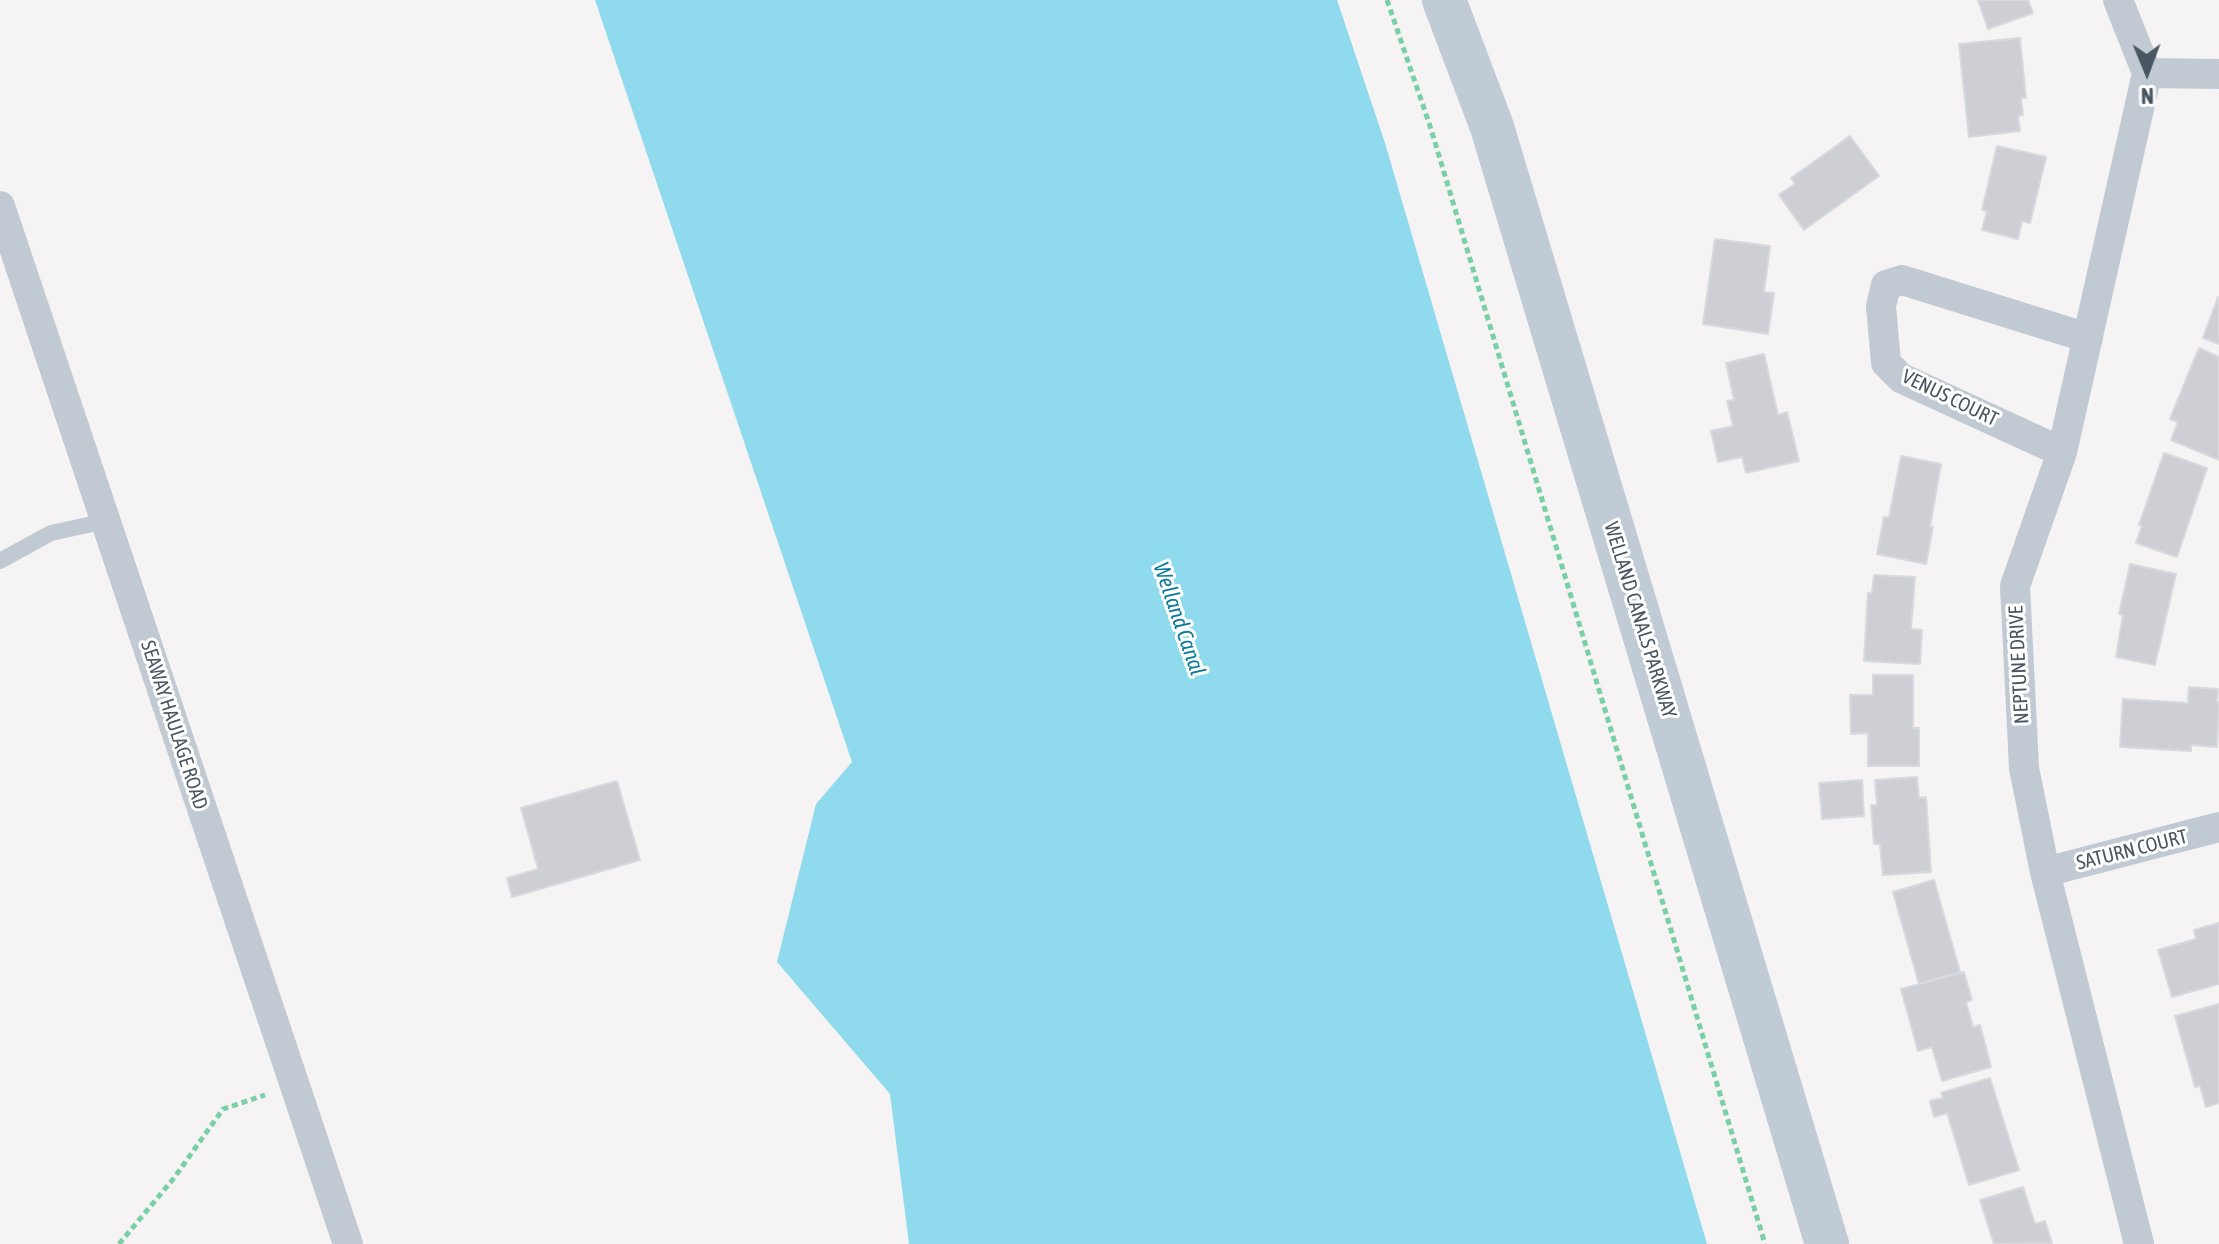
<!DOCTYPE html>
<style>
body{margin:0}
#map{position:relative;width:2219px;height:1244px;overflow:hidden;background:#f5f3f3;font-family:"Asap Condensed",sans-serif}
canvas{display:block}
.north{position:absolute;left:2107px;top:32px;width:80px;height:80px;-webkit-text-stroke:6px #fff;paint-order:stroke;rotate:179deg;font-size:22px;font-weight:700;line-height:32px;text-align:center;color:#4a5661}
.north::after{content:'';display:block;margin:auto;width:28px;height:36px;background:#4a5661;clip-path:polygon(50% 0,100% 100%,50% 72%,0 100%)}
</style>
<div id="map">
<canvas width="2219" height="1244"></canvas>
<div class="north">N</div>
</div>
<script>
const g = document.querySelector('canvas').getContext('2d');
g.lineJoin = 'round';
function paint(path, color) {
  g.fillStyle = color;
  g.fill(path, 'evenodd');
}
function shape(rows) {
  const path = new Path2D();
  for (const r of rows) {
    path.moveTo(r[0], r[1]);
    for (let i = 2; i < r.length; i += 2) path.lineTo(r[i], r[i + 1]);
  }
  return path;
}
function stroke(path, color, width, dash) {
  g.strokeStyle = color;
  g.lineWidth = width;
  g.lineCap = dash ? 'butt' : 'round';
  g.setLineDash(dash || []);
  g.stroke(path);
}
function drawText(font, color, halo, rows, align = 'center') {
  g.font = font + ' "Asap Condensed",sans-serif';
  g.lineWidth = 6;
  g.setLineDash([]);
  g.textBaseline = 'middle';
  g.strokeStyle = halo;
  g.fillStyle = color;
  for (const [text, x, y, turn = 0] of rows) {
    g.save();
    g.translate(x, y);
    g.rotate((+turn || 0) * Math.PI / 180);
    g.textAlign = isNaN(turn) ? turn : align;
    if (halo) g.strokeText(text, 0, 0);
    g.fillText(text, 0, 0);
    g.restore();
  }
}
const water = shape([
 [595,0,1337,0,1385,143,1707,1244,909,1244,890,1094,777,962,816,804,852,762]
]);
const building = shape([
 [1978,0,2028,0,2033,13,1988,29,1978,0],
 [2020,38,2026,98,2021,98,2023,115,2018,116,2020,131,1969,137,1959,44,2020,38],
 [1850,136,1879,176,1804,230,1779,195,1795,184,1791,178,1850,136],
 [1997,146,2046,157,2030,223,2022,221,2018,239,1982,230,1987,211,1982,210,1997,146],
 [1715,239,1770,246,1764,292,1774,293,1768,334,1703,324,1715,239],
 [2218,297,2219,298,2219,344,2203,338,2218,297],
 [2199,348,2219,357,2219,460,2171,440,2178,422,2170,419,2199,348],
 [1764,354,1778,415,1787,412,1799,461,1746,473,1742,457,1718,462,1711,431,1733,426,1727,401,1734,400,1726,363,1764,354],
 [2164,453,2207,468,2177,557,2136,543,2142,526,2139,525,2164,453],
 [1901,456,1941,464,1930,527,1933,527,1926,564,1877,554,1884,517,1889,518,1901,456],
 [2130,564,2176,574,2155,665,2116,657,2123,615,2119,614,2130,564],
 [1874,575,1915,577,1911,629,1922,630,1920,664,1864,661,1868,593,1872,593,1874,575],
 [1873,675,1913,675,1913,728,1919,728,1919,766,1868,766,1868,733,1851,734,1850,695,1873,695,1873,675],
 [2189,687,2218,689,2217,702,2219,702,2219,707,2217,747,2191,745,2191,751,2120,747,2123,699,2188,703,2189,687],
 [1917,777,1919,798,1926,797,1931,872,1883,875,1880,844,1874,844,1871,805,1877,805,1875,780,1917,777],
 [1862,780,1864,816,1822,819,1819,783,1862,780],
 [617,781,640,860,512,897,507,878,538,869,521,808,617,781],
 [1934,880,1960,972,1919,984,1893,892,1934,880],
 [2219,923,2219,984,2172,997,2158,950,2196,939,2194,930,2219,923],
 [1964,972,1972,1000,1966,1002,1973,1027,1980,1025,1991,1067,1942,1081,1932,1047,1918,1051,1901,989,1964,972],
 [2219,1004,2219,1103,2206,1107,2200,1086,2195,1087,2175,1016,2219,1004],
 [1990,1078,2019,1170,1969,1185,1947,1113,1934,1117,1930,1101,1943,1098,1941,1093,1990,1078],
 [2023,1187,2035,1224,2045,1221,2052,1243,1994,1244,1980,1200,2023,1187]
]);
const path = shape([
 [1387,0,1431,129,1765,1244],
 [119,1244,174,1178,223,1109,265,1095]
]);
const lane = shape([
 [0,561,51,533,106,521]
]);
const street = shape([
 [2118,0,2147,73,2062,452,2015,586,2024,768,2045,872,2139,1244],
 [2147,73,2219,74],
 [0,206,348,1244],
 [2062,452,1901,378,1886,363,1881,306,1886,285,1902,280,2088,338],
 [2045,872,2219,827]
]);
const secondary = shape([
 [1444,0,1492,127,1827,1244]
]);
const streetNames = [
 ["VENUS COURT",1950,398,26],
 ["WELLAND CANALS PARKWAY",1640,620,73],
 ["NEPTUNE DRIVE",2019,665,-93],
 ["SEAWAY HAULAGE ROAD",174,725,72],
 ["SATURN COURT",2132,850,-14]
];
const waterNames = [
 ["Welland Canal",1179,619,71]
];
paint(water, '#90daee');
paint(building, '#cdcfd5');
stroke(building, '#d7d9de', 2);
stroke(path, '#7ad0a6', 5, [6, 4]);
stroke(lane, '#c1cad2', 16);
stroke(street, '#c1cad2', 30);
stroke(secondary, '#c1cbd6', 44);
drawText('20px', '#4a5661', '#fff', streetNames);
drawText('italic 22px', '#0c7c9b', '#fff', waterNames);
</script>
